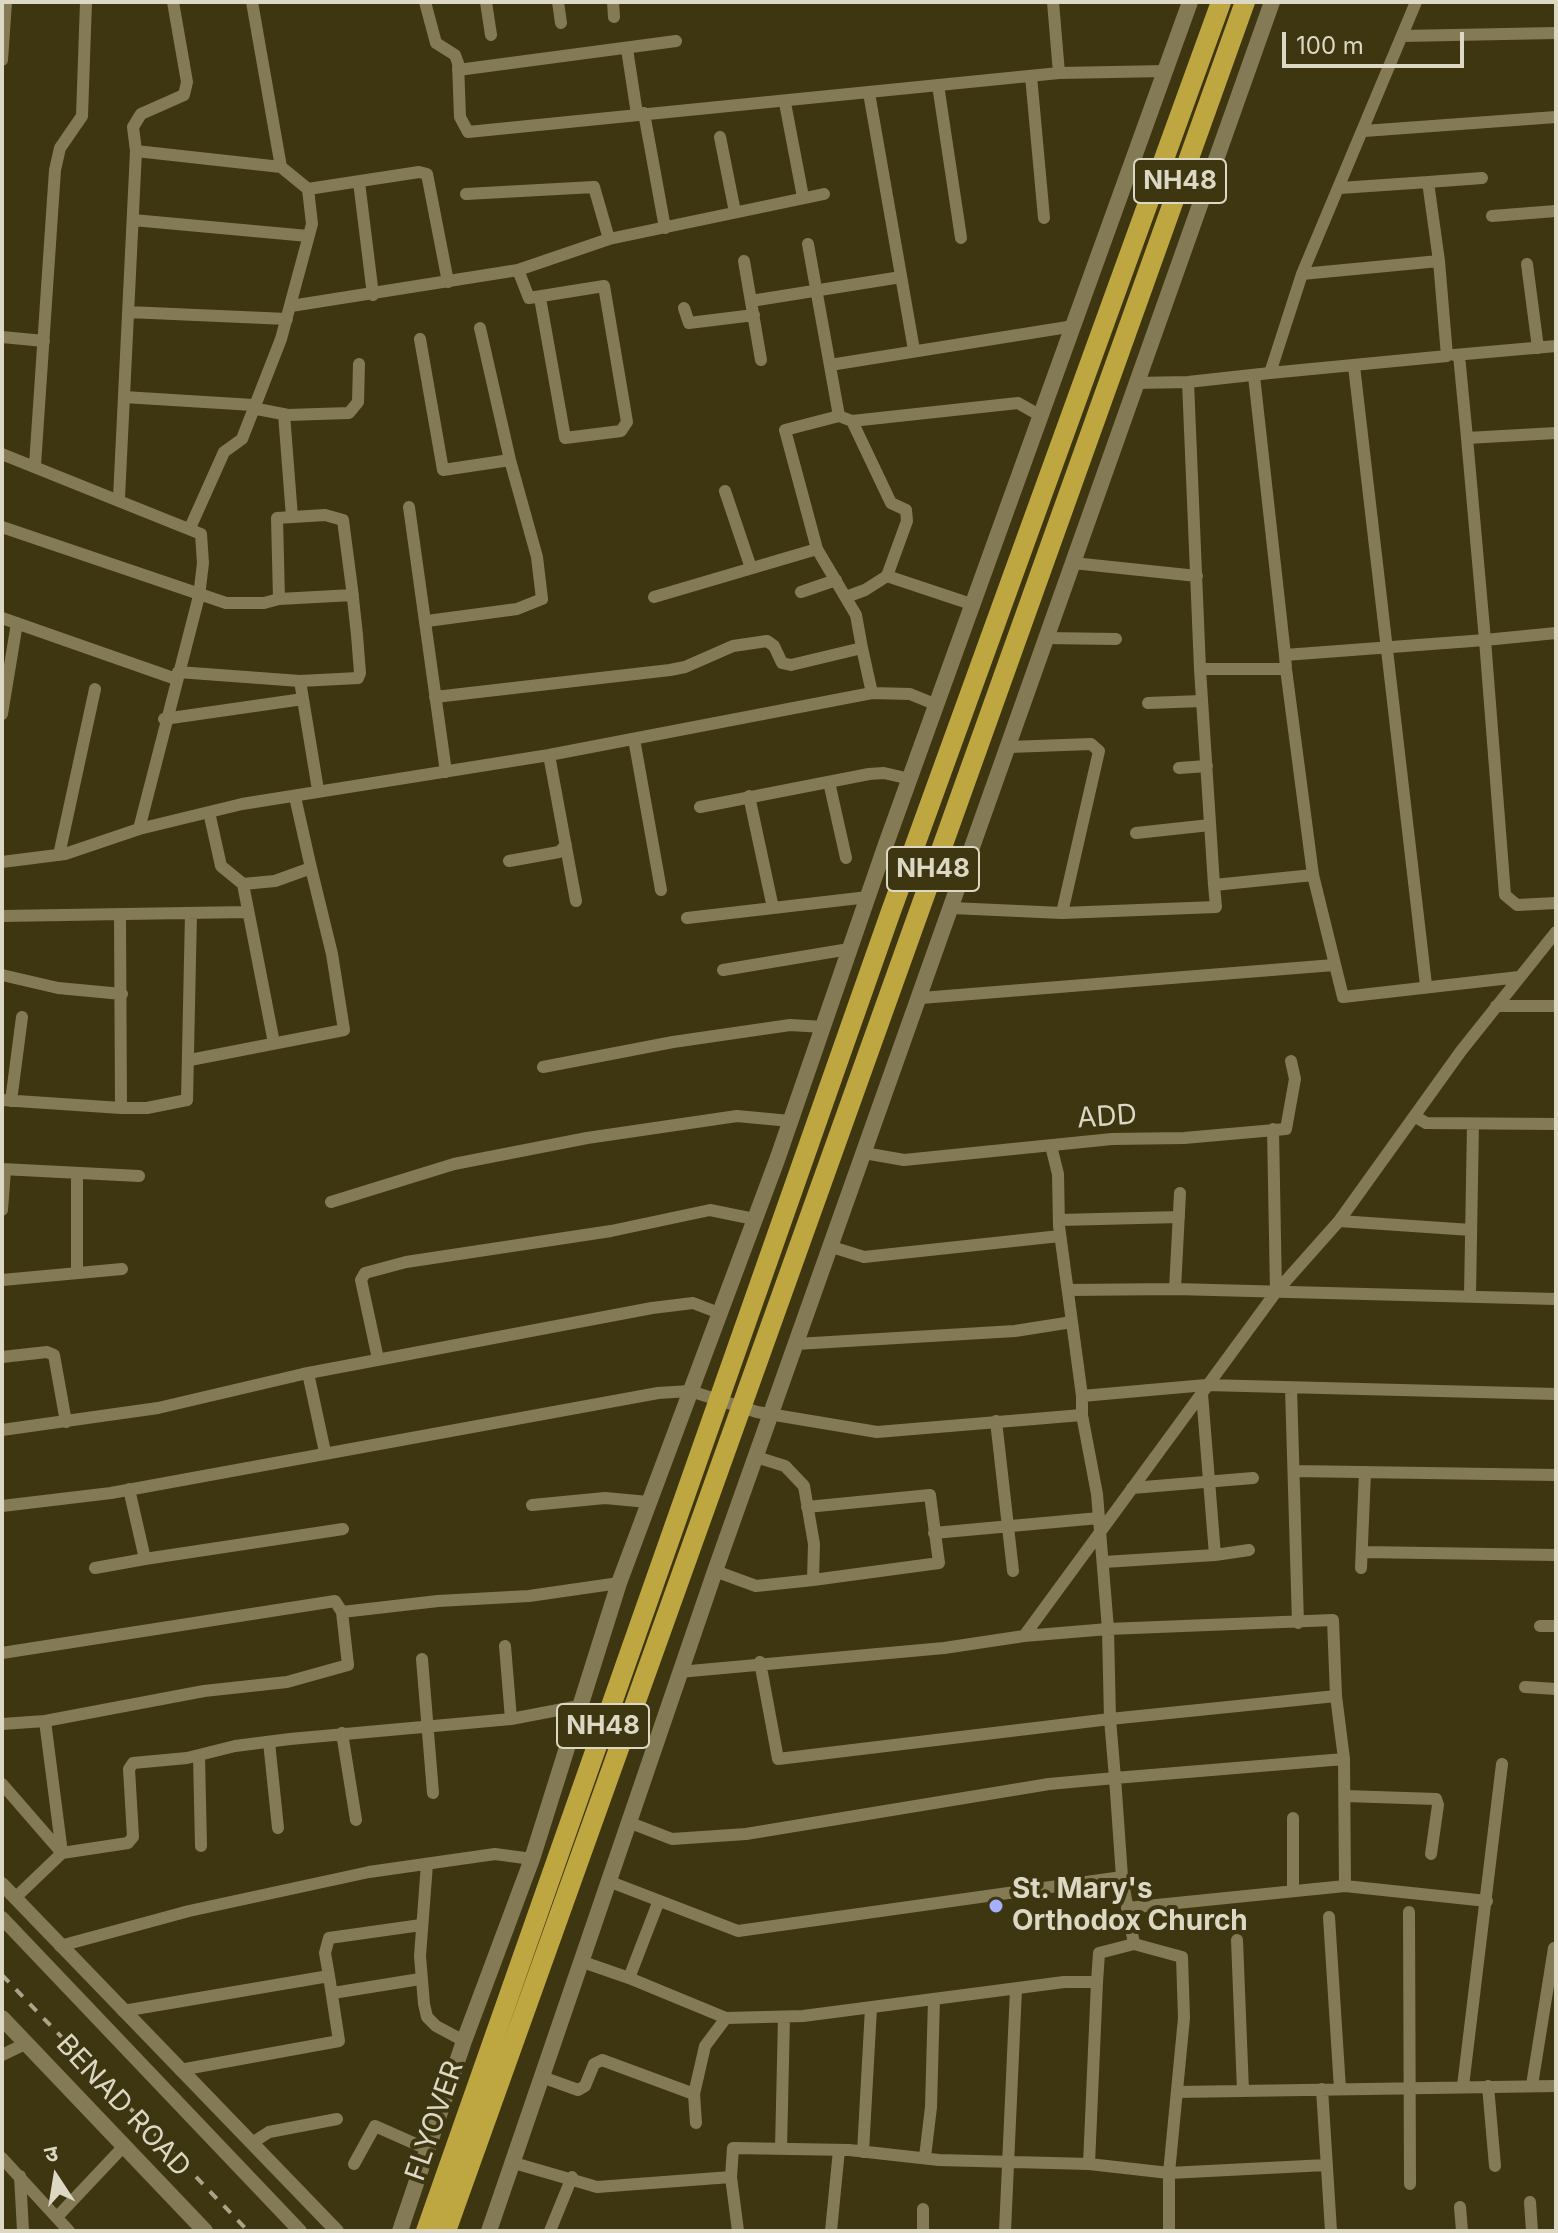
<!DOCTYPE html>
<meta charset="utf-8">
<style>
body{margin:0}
#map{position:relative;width:1558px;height:2233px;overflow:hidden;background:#3e3611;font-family:Inter,"Noto Sans Devanagari",sans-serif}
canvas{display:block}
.frame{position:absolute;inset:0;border:4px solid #dcd8c4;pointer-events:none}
.north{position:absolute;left:16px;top:2137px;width:80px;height:80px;-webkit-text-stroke:6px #3e3611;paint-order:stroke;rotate:348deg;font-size:22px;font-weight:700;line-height:32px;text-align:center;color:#dcd8c4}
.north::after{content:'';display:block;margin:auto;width:28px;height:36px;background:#dcd8c4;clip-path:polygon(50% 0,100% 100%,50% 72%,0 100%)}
.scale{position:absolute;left:1282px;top:32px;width:182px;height:36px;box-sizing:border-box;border:4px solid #dcd8c4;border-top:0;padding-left:10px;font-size:24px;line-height:28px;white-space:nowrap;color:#dcd8c4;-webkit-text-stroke:6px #3e3611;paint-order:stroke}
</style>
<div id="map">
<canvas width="1558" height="2233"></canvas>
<div class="frame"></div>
<div class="north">उ</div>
<div class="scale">100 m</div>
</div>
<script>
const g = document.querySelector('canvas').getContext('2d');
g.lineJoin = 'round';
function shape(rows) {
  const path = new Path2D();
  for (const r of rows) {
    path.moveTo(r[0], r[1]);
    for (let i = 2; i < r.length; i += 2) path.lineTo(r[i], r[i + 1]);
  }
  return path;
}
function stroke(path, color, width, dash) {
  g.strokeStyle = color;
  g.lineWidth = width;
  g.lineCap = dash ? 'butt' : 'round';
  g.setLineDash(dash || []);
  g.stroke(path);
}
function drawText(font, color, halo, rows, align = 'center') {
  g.font = font + ' Inter,sans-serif';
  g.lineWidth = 8;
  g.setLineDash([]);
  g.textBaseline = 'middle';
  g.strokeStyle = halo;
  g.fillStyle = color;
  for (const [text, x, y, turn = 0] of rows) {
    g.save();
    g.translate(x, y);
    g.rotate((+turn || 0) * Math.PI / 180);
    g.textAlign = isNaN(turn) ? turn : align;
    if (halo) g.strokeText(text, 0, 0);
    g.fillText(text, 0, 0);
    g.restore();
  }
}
const minor = shape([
 [425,2,436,43,455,55,458,63,460,117,468,132,1059,73,1166,71],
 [486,2,491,35],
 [558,2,561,23],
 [613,2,614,17],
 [1053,2,1059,73],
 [1402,36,1556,33],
 [627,49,637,114],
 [2,60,6,2],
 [458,70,676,41],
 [1031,76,1044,218],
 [938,85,961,238],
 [869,93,914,350],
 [785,103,803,197],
 [644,113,665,228],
 [1364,131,1556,117],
 [720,137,735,212],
 [136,151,281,167],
 [359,182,373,295],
 [1428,182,1482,178],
 [1340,188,1428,182,1439,261],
 [308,189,419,172,427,174,448,282],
 [466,194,594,187,609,239],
 [1492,216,1556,211],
 [133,220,308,236],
 [808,244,839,416,852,421,1018,403,1041,416],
 [744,261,761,360],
 [1527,264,1538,348],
 [518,270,529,298,604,286,627,422,621,431,565,438,540,298],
 [751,301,901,277],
 [291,306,518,270,609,239,824,194],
 [684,308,689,323,754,315],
 [128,312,287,319],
 [2,337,44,341],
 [420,339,443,470,510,460],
 [1454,355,1556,346],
 [1459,355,1467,438,1556,433],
 [830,365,1074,326],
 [1354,366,1426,985],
 [1270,373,1447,356,1439,261,1302,274],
 [1254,376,1285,655],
 [1188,382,1200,669,1214,885],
 [1135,383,1188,382,1270,373,1302,274,1416,2],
 [124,397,253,405],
 [252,408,288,415,349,413,358,402,359,364],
 [284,414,292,517],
 [839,416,785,430,817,549,856,615,862,648],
 [1467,438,1485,640,1285,655,1286,669,1313,875,1343,997,1519,977],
 [2,454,201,534,203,563,199,596,139,829],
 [35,465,55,170,60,148,82,116,86,2],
 [725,491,751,568],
 [119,498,136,151,133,127,141,114,184,95,187,82,173,2],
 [409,507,446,772],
 [2,527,226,603,264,603,279,599],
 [190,528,224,452,242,439,281,339,312,224,308,189,281,167,252,2],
 [1073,563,1197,576],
 [887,576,974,605],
 [801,592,836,580],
 [654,597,817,549],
 [846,597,865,590,887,576,907,521,906,510,891,503,852,421],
 [2,618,176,679],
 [427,621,517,609,542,599,537,557,510,460,480,328],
 [1556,633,1485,640,1505,895,1517,905,1556,903],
 [1046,638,1116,639],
 [1200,669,1286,669],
 [178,672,300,681],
 [435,697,670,670,685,667,733,646,767,641,774,646,782,663,791,665,862,648,872,693],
 [1148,703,1202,701],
 [2,714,17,623],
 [164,719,303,699],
 [634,739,661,890],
 [1009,747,1091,744,1099,751,1062,913],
 [549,755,576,901],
 [1179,768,1207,766],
 [829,782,846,858],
 [318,790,300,681,358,678,360,673,357,635,352,589,343,520,325,515,277,518,279,599,353,595],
 [749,796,773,908],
 [700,807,869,774,884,773,910,779],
 [209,812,221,866,243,884,275,881,311,868,295,797],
 [1136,833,1210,825],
 [59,855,95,689],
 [509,861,559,852,566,845],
 [2,862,65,854,139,829,242,804,549,755,872,693,910,694,937,705],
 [243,884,274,1043],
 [952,908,1062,913,1216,907,1214,885,1313,875],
 [2,916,248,912],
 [120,917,121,1108],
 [687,918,868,897],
 [723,970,849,949],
 [2,975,58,988,122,994],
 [921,998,1334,965],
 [1496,1006,1556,1006],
 [190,1060,344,1030,332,954,311,868],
 [543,1067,673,1042,790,1025,824,1027],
 [2,1100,121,1108,147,1108,187,1100,191,913],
 [11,1101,22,1017],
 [1416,1117,1426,1123,1556,1124],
 [1273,1129,1276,1292],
 [1051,1146,1058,1174,1059,1226,1082,1396],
 [864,1153,904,1160,1112,1139,1184,1138,1286,1129,1295,1079,1291,1061],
 [2,1169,139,1176],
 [331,1202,454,1164,587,1138,737,1116,790,1121],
 [2,1210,5,1170],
 [1059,1220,1179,1217],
 [1339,1221,1471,1230],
 [832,1247,864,1257,1060,1236],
 [77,1272,77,1174],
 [2,1280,122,1269],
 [1175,1289,1556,1299],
 [1068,1290,1175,1289,1180,1193],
 [1470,1295,1473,1124],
 [796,1344,1015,1331,1072,1322],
 [2,1357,47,1352,54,1355,66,1422],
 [378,1359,361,1280,365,1273,406,1262,611,1231,710,1210,754,1219],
 [308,1373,325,1452],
 [1291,1388,1298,1623],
 [1082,1415,1097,1494,1108,1629,1333,1620,1336,1696],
 [996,1421,1013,1571],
 [2,1430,158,1408,303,1374,652,1308,693,1303,719,1313],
 [1294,1471,1556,1475],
 [1132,1488,1253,1478],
 [129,1489,145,1559,343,1529],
 [532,1505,605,1498,648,1502],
 [2,1506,111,1493,658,1393,690,1391,757,1412,877,1432,1082,1415,1082,1396,1206,1385,1556,1394],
 [807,1507,930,1495,939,1563,813,1580],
 [934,1533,1099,1518],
 [1362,1552,1556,1555],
 [1215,1555,1249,1550],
 [1104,1562,1215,1555,1202,1394],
 [95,1568,145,1559],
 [1361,1568,1365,1472],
 [715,1571,756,1586,813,1580,814,1544,804,1486,785,1466,756,1457],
 [1540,1626,1556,1626],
 [505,1646,511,1719],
 [2,1653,335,1601,342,1612],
 [422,1659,433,1793],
 [760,1662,778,1759,1110,1719,1108,1629,1024,1636],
 [679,1672,944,1648,1024,1636,1276,1292,1339,1221,1461,1051,1556,932],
 [1525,1687,1556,1689],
 [45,1721,62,1853],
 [2,1724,45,1721,204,1691,287,1682,348,1665,342,1612,438,1601,529,1596,619,1583],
 [342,1733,356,1820],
 [269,1742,278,1828],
 [199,1756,201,1846],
 [2,1784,62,1853],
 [1345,1796,1436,1799,1438,1805,1431,1854],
 [628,1822,672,1839,746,1834,1049,1784,1115,1778,1110,1719,1336,1696,1344,1759,1345,1886],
 [427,1864,420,1956,424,2004,427,2017,436,2026,464,2041],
 [608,1881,738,1931,1122,1877,1115,1778,1344,1759],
 [1293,1890,1293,1818],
 [15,1898,62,1853,128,1843,133,1837,129,1769,133,1763,187,1758,235,1746,290,1739,511,1719,579,1706],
 [1127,1908,1345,1886,1487,1901],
 [1409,1912,1410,2184],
 [1329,1917,1340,2089],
 [1237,1940,1243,2091],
 [1134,1944,1182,1957,1184,2018,1169,2173,1169,2231],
 [60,1946,189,1911,369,1872,495,1854,532,1859],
 [580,1961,629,1978,658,1903],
 [329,1976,325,1953,329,1938,421,1925],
 [629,1978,726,2018,803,2016,1064,1982,1097,1982,1099,1953,1134,1944,1122,1877],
 [333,1993,420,1979],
 [123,2011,329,1976,339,2041,180,2070],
 [2,2055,27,2043],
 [542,2077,578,2090,585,2086,594,2064,602,2060,694,2094,705,2046,726,2018],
 [1532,2085,1554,1948],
 [1463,2086,1502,1764],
 [1488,2086,1495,2166],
 [1322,2089,1331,2231],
 [1177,2092,1556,2086],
 [694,2094,696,2123],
 [252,2143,269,2132,337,2119],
 [781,2149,784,2017],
 [863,2152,871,2008],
 [925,2157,931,2107,934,1999],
 [2,2158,69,2231],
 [514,2163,597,2187,731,2177],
 [354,2164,375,2126,427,2149],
 [1089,2164,1097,1982],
 [20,2176,23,2231],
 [1530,2202,1532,2231],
 [1460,2207,1462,2231],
 [57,2217,124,2146],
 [550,2231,572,2177],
 [738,2231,731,2177,733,2148,849,2150,939,2160,1089,2164,1169,2173,1326,2165],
 [831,2231,839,2150],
 [923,2231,923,2209],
 [1005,2231,1016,1989]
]);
const tertiary = shape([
 [2,1884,337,2231],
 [2,1918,300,2231]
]);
const secondary = shape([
 [2,2018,205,2231],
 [400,2231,464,2041,532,1859,619,1583,777,1160,886,844,1190,2],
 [489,2231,715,1571,1272,2]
]);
const trunk = shape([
 [426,2231,890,914,1221,2],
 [446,2231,1245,2]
]);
const rail = shape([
 [2,1975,248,2231]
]);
const markers = [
 [996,1906,8,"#a5b1fc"]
];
const shields = [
 [1180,181,92],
 [933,869,92],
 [603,1726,92]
];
const shieldNames = [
 ["NH48",1180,181],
 ["NH48",933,869],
 ["NH48",603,1726]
];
const streetNames = [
 ["ADD",1107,1117,-4],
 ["BENAD ROAD",123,2106,47],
 ["FLYOVER",435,2121,-71]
];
const poiNames = [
 ["St. Mary's",1012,1890],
 ["Orthodox Church",1012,1922]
];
stroke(minor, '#847b56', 12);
stroke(tertiary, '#847b56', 14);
stroke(secondary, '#847b56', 16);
stroke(trunk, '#bea740', 20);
stroke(rail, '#aaa48b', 4, [10, 10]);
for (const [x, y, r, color] of markers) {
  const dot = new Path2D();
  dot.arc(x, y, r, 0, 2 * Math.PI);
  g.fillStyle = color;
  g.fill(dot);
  stroke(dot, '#3e3611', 3);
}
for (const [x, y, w] of shields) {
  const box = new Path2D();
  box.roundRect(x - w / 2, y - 22, w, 44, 6);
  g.fillStyle = '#3e3611';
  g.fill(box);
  stroke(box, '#dcd8c4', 2);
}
drawText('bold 26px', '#dcd8c4', null, shieldNames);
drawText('28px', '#dcd8c4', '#3e3611', streetNames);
drawText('bold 28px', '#dcd8c4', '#3e3611', poiNames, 'left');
</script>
